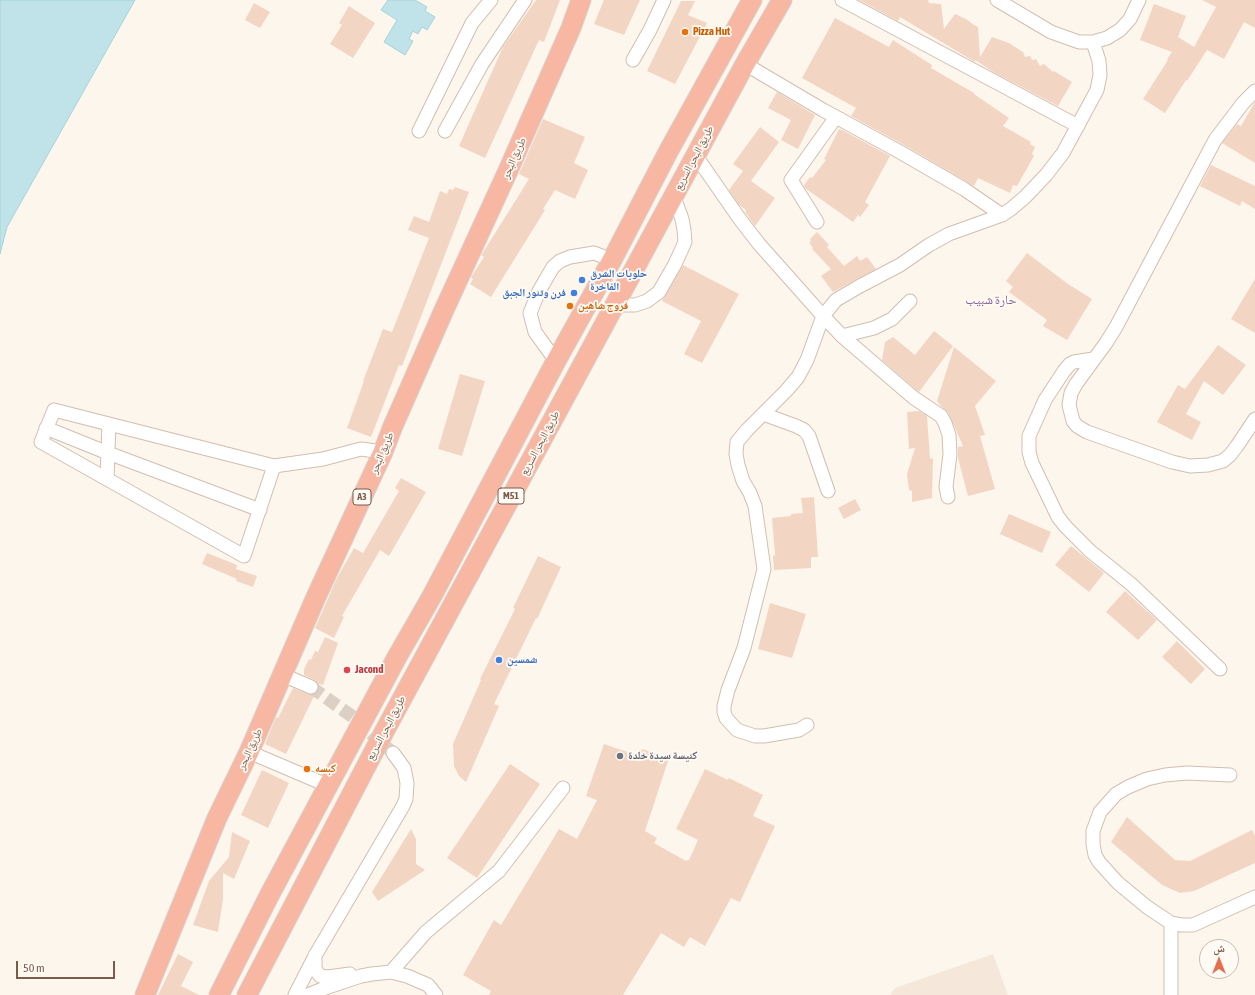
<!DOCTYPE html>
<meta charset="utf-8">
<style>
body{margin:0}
#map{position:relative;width:1255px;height:995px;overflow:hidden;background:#fdf6ec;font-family:"Asap Condensed","Noto Naskh Arabic",sans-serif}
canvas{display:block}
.north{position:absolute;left:1199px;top:939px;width:40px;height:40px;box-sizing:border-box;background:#fffaf3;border:1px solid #cabbb1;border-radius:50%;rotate:0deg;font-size:11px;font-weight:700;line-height:16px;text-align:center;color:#7a5c4d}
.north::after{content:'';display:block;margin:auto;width:14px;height:18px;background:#e76f51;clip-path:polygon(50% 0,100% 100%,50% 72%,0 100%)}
.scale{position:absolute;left:16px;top:961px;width:99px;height:18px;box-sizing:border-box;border:2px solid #7a5c4d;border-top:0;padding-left:5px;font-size:12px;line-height:14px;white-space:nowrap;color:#7a5c4d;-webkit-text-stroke:3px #fffaf3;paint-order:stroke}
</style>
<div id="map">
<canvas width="1255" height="995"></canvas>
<div class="north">ش</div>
<div class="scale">50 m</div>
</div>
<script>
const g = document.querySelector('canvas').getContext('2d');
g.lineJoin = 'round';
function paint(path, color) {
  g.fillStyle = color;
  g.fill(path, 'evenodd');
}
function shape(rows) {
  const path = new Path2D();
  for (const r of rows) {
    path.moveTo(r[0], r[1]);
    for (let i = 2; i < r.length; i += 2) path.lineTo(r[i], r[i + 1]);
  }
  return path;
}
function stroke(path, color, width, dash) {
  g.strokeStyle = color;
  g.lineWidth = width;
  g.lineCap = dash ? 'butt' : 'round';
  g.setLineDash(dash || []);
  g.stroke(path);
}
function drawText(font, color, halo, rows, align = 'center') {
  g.font = font + ' "Asap Condensed","Noto Naskh Arabic",sans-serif';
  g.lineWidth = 3.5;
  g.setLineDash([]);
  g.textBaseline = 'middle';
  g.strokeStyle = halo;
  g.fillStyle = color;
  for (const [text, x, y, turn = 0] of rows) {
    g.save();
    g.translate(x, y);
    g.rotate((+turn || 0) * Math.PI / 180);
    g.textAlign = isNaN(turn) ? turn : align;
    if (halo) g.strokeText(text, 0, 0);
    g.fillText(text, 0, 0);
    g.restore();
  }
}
const residential = shape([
 [993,954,1008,995,890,995,895,988]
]);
const water = shape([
 [0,0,135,0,7,227,0,254,0,0],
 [388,0,415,0,427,7,425,11,435,17,427,30,422,27,418,34,413,31,409,39,413,41,405,55,384,42,397,20,381,10,388,0]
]);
const building = shape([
 [536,0,560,0,544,42,539,40,485,158,459,146,503,47],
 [604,0,640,0,624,35,594,24],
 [859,0,928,0,929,3,941,4,944,29,955,14,966,19,974,25,978,27,980,57,992,37,1009,43,1023,52,1025,57,1030,56,1032,60,1036,59,1040,66,1044,64,1053,72,1054,71,1072,82,1058,106,995,73,975,60,975,62,900,17,898,21],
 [1202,0,1255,0,1255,28,1244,22,1224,59,1207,50,1187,81,1186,80,1165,113,1143,99,1168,60,1167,59,1172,52,1140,40,1154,4,1186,16,1178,37,1194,47,1216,7],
 [681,1,695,1,688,15,707,23,675,84,647,71],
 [254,3,270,12,260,28,245,20],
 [349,6,375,23,353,58,330,44,342,25,339,23],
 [835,18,889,47,893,40,932,65,931,68,974,93,974,94,1009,118,1003,126,1031,142,1030,144,1035,147,1032,154,1034,156,1017,186,1013,185,1010,193,978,178,974,186,904,145,851,116,856,108,802,78],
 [777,92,815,115,798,149,781,140,791,120,768,108],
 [1255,102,1255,163,1222,143,1237,124,1241,126],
 [543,119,585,137,574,163,588,170,575,199,555,190,543,209,545,210,491,297,470,284,473,279,471,277,484,257,481,255,482,254,529,179,519,174],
 [760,127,779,142,751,181,775,198,755,226,745,212,746,210,739,205,729,190,743,171,733,164],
 [839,129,844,131,890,156,865,202,869,205,860,217,858,215,853,222,805,188,804,185,810,177,812,178,826,160,824,159],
 [1211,165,1255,186,1255,209,1242,201,1240,206,1200,186],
 [455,187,469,192,402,366,399,365,371,437,347,428,364,381,363,381,383,329,392,332,429,238,408,230,414,216,429,222,440,191,447,194,449,189,453,190],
 [817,232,829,245,827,247,844,266,857,256,860,261,867,257,876,269,833,292,821,276,831,269,812,249,813,248,809,243,811,241,810,239],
 [1027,253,1068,284,1092,299,1067,340,1043,326,1047,320,1009,292,1013,287,1006,281],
 [683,265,739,294,702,363,684,354,701,321,662,301],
 [1255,279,1255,333,1231,319],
 [934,331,953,346,919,392,882,360,885,342,893,337,915,355],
 [1218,345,1246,365,1223,395,1204,381,1186,414,1201,422,1192,440,1157,422,1178,385,1185,389],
 [954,347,996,381,975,406,985,435,980,436,995,489,968,496,958,458,958,447,963,446,948,412,941,406,937,401],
 [460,374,485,381,462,456,438,449],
 [919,411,927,416,930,458,933,459,932,498,912,502,912,491,909,490,907,474,915,448,909,449,907,412],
 [401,478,426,492,389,556,380,550,342,616,344,617,334,638,315,628,337,578,354,548,363,553,399,491,395,488],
 [814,497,818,557,811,557,811,568,774,570,773,556,775,555,772,518,791,516,791,514,803,513,801,498],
 [855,499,861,510,844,519,838,508],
 [1009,514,1051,532,1042,553,1000,534],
 [1071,546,1104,573,1089,592,1055,565],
 [207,553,237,565,236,569,257,576,253,587,236,581,237,579,202,564],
 [538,556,561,567,537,619,536,618,494,704,499,706,466,782,459,776,454,766,453,744,481,680,480,679,515,609,513,608],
 [1125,591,1157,620,1138,640,1106,612],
 [770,603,806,614,792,658,758,649],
 [325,637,338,643,323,685,319,684,319,685,314,680,304,675,304,669,309,659,311,660,315,651,318,652],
 [1177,641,1205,669,1191,684,1162,657],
 [293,688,308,694,315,694,286,754,265,744,276,717,278,718],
 [604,744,639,756,642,749,669,758,645,831,657,838,654,843,686,861,687,860,689,860,698,840,676,829,705,769,728,780,729,778,763,795,753,816,775,826,740,902,731,898,705,946,690,937,684,947,661,933,623,995,489,995,491,991,463,975,494,920,501,925,559,829,577,839,597,800,586,796],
 [510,764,540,784,477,878,447,858],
 [262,770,289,783,268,828,241,815],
 [1127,817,1175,860,1190,861,1252,830,1255,836,1255,863,1194,891,1180,893,1162,885,1111,842],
 [411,829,416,839,416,864,425,870,378,901,372,892],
 [232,832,250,841,234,879,223,873,223,899,218,932,193,925,209,881,229,857],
 [178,954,193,962,181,986,199,995,158,995]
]);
const minorTunnel = shape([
 [311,687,353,717,393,753]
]);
const minor = shape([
 [842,0,1078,126],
 [997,0,1051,32,1079,42,1093,42,1107,38,1120,30,1130,19,1139,0],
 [633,60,650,30,664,0],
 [745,64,823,110,900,152,964,189,1002,215],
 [1255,91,1243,103,1215,140,1116,327,1106,343,1076,384,1071,393,1069,405,1073,421,1077,426,1087,432,1172,462,1190,466,1208,465,1223,461,1230,455,1237,446,1255,419],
 [419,131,472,23,491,0],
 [445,131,482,64,525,0],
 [696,156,739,218,759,244,823,316,842,336,914,398,941,416,945,423,949,435,950,454,946,487,948,497],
 [817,222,791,180,836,117],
 [615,305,635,305,647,301,659,292,675,264,685,242,684,230,682,219,674,197],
 [842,336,874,328,892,319,910,301],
 [1093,359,1074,362,1070,364,1064,371,1045,400,1029,436,1029,452,1032,463,1058,517,1066,527,1090,551,1131,584,1220,669],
 [556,361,535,332,530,313,539,291,553,267,560,261,570,257,594,253,612,260],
 [54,410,274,466,244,556,41,442,54,410],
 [763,414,796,426,804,430,809,436,828,491],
 [46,428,108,453,260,510],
 [274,466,323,459,361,449,383,452],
 [107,479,109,424],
 [283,675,311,687],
 [807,725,799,730,764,736,755,736,737,730,726,718,724,712,724,706,728,690,744,648,764,569,755,506,750,493,743,481,738,465,736,454,737,442,747,430,786,391,798,377,807,360,823,316,836,300,860,286,900,265,929,245,949,234,1002,215,1011,209,1025,197,1046,175,1063,153,1097,90,1100,75,1099,61,1093,42],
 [249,752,329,786],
 [1230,775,1187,773,1165,775,1147,779,1128,787,1116,794,1100,812,1093,831,1093,844,1095,855,1099,862,1118,883,1147,907,1171,923,1182,925,1193,925,1255,897],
 [1171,923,1171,995],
 [315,955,315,969,320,976,328,977,350,974],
 [391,972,426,932,499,871,563,788],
 [295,995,316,954,403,806,406,799,407,783,404,768,393,753],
 [308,995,325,988,361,976,372,974,391,972,407,976,428,985,436,995]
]);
const highway = shape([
 [145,995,217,818,249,752,316,597,383,452,393,426,444,310,507,173,571,28,581,0],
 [219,995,270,894,397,657,432,596,556,361,612,260,668,152,752,0],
 [247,995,384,732,745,64,782,0]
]);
const markers = [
 [685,32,4,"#e8710a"],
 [582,280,4,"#3f7fe0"],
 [574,293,4,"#3f7fe0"],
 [570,306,4,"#e8710a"],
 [499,660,4,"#3f7fe0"],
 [347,670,4,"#e0444e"],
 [620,756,4,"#6b7280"],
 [307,769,4,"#e8710a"]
];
const shields = [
 [511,496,26],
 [362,497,18]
];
const shieldNames = [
 ["M51",511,496],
 ["A3",362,497]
];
const foodNames = [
 ["Pizza Hut",693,32],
 ["فروج شاهين",578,306],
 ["كبسه",315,769]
];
const streetNames = [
 ["طريق البحر",514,158,-66],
 ["طريق البحر السريع",694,158,-62],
 ["طريق البحر السريع",540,443,-62],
 ["طريق البحر",382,453,-67],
 ["طريق البحر السريع",386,728,-62],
 ["طريق البحر",250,749,-65]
];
const shopNames = [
 ["حلويات الشرق",590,274],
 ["الفاخرة",590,287],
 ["فرن وتنور الجبق",566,293,"right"],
 ["شمسين",507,660]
];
const healthNames = [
 ["Jacond",355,670]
];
const worshipNames = [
 ["كنيسة سيدة خلدة",628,756]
];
const quarterNames = [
 ["حارة شبيب",991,300]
];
paint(residential, '#f5e8da');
paint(water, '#bfe3e8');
stroke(water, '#a5d3da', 1);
paint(building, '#f3d5c3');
stroke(minorTunnel, '#dcd0c4', 13, [13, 6]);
stroke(minor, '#d1beb0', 15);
stroke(highway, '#dad1cd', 21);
stroke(minor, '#fff', 13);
stroke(highway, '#f7b7a3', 19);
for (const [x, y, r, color] of markers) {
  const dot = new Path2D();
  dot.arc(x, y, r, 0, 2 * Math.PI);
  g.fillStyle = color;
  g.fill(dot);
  stroke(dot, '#fffaf3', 1.5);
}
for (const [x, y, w] of shields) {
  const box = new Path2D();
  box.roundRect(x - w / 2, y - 8, w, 16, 3);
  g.fillStyle = '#fffaf3';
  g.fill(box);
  stroke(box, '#7a5c4d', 1);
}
drawText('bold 10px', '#7a5c4d', null, shieldNames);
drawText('bold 11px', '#c56008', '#fffaf3', foodNames, 'left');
drawText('11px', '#7a5c4d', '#fffaf3', streetNames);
drawText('bold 11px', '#366cbe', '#fffaf3', shopNames, 'left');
drawText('bold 11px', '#be3a42', '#fffaf3', healthNames, 'left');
drawText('bold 11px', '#5b616d', '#fffaf3', worshipNames, 'left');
drawText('13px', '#846695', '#fffaf3', quarterNames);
</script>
